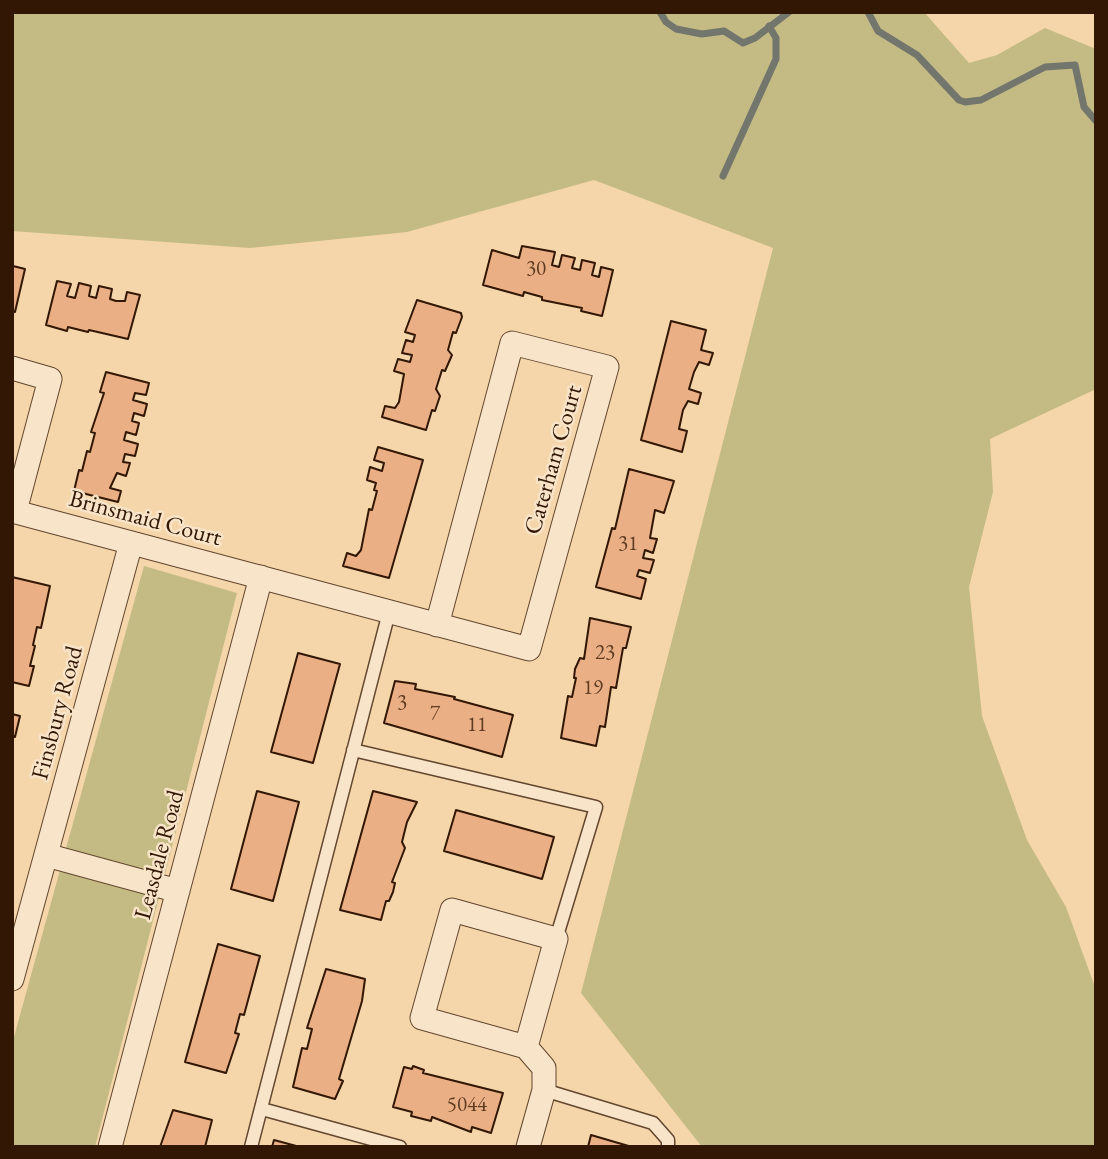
<!DOCTYPE html>
<style>
body{margin:0}
#map{position:relative;width:1108px;height:1159px;overflow:hidden;background:#f5d5aa;font-family:"EB Garamond",serif}
canvas{display:block}
.frame{position:absolute;inset:0;border:14px solid #311704;pointer-events:none}
</style>
<div id="map">
<canvas width="1108" height="1159"></canvas>
<div class="frame"></div>
</div>
<script>
const g = document.querySelector('canvas').getContext('2d');
g.lineJoin = 'round';
function paint(path, color) {
  g.fillStyle = color;
  g.fill(path, 'evenodd');
}
function shape(rows) {
  const path = new Path2D();
  for (const r of rows) {
    path.moveTo(r[0], r[1]);
    for (let i = 2; i < r.length; i += 2) path.lineTo(r[i], r[i + 1]);
  }
  return path;
}
function stroke(path, color, width, dash) {
  g.strokeStyle = color;
  g.lineWidth = width;
  g.lineCap = dash ? 'butt' : 'round';
  g.setLineDash(dash || []);
  g.stroke(path);
}
function drawText(font, color, halo, rows, align = 'center') {
  g.font = font + ' "EB Garamond",serif';
  g.lineWidth = 5;
  g.setLineDash([]);
  g.textBaseline = 'middle';
  g.strokeStyle = halo;
  g.fillStyle = color;
  for (const [text, x, y, turn = 0] of rows) {
    g.save();
    g.translate(x, y);
    g.rotate((+turn || 0) * Math.PI / 180);
    g.textAlign = isNaN(turn) ? turn : align;
    if (halo) g.strokeText(text, 0, 0);
    g.fillText(text, 0, 0);
    g.restore();
  }
}
const green = shape([
 [12,12,924,12,969,63,997,55,1045,28,1096,49,1096,389,990,439,993,492,969,587,982,716,1027,840,1066,907,1096,990,1096,1147,702,1147,581,993,773,248,594,180,407,232,250,248,12,231],
 [144,566,237,593,95,1147,12,1147,12,1044]
]);
const stream = shape([
 [660,12,666,22,676,29,702,34,724,31,743,43,755,38,789,12],
 [868,12,878,31,917,55,959,100,965,102,981,100,1045,67,1075,65,1084,107,1096,121],
 [723,176,776,59,776,38,769,26]
]);
const building = shape([
 [522,246,555,252,552,265,559,267,562,255,575,258,572,268,580,270,582,260,595,263,592,275,599,277,601,267,613,270,602,316,581,311,582,308,542,300,542,297,524,292,523,296,483,285,492,250,519,258,522,246],
 [13,266,25,269,15,312,12,311,13,266],
 [57,281,71,284,67,296,75,298,79,283,91,286,89,296,96,298,99,286,112,289,110,299,116,301,125,301,127,292,140,295,128,339,89,330,88,332,68,327,67,331,46,325,57,281],
 [417,300,461,313,462,317,456,333,453,332,448,350,452,355,445,371,442,370,436,389,440,396,435,411,432,410,426,430,382,417,385,406,395,408,399,402,404,374,394,371,398,359,410,362,412,355,402,353,406,340,413,342,415,335,405,332,417,300],
 [671,321,706,330,701,350,713,353,709,365,699,362,694,372,689,389,701,393,698,404,688,401,683,410,679,429,687,431,682,452,641,440,671,321],
 [106,372,149,383,146,395,135,393,133,400,147,404,144,416,134,413,132,421,139,423,136,435,126,432,124,440,138,444,135,456,125,454,123,462,130,463,126,476,117,473,110,488,121,491,118,502,74,491,79,470,82,471,87,451,90,452,95,433,91,432,104,393,100,392,106,372],
 [378,447,423,460,389,578,343,566,347,553,356,556,361,550,369,509,372,510,377,491,374,490,376,483,367,480,370,467,382,471,384,463,374,460,378,447],
 [629,469,674,481,664,513,655,510,650,538,657,539,653,553,645,550,643,558,654,560,650,573,639,570,637,576,646,579,641,599,596,587,612,528,615,529,629,469],
 [12,577,50,586,41,628,37,627,33,645,35,646,30,666,34,666,29,686,12,682,12,577],
 [590,618,631,627,626,648,623,648,616,688,611,687,605,727,600,726,596,746,561,738,568,696,572,697,576,678,574,678,575,669,580,658,584,659,590,618],
 [298,653,340,664,313,763,271,752,298,653],
 [395,681,416,684,415,689,455,697,454,699,513,715,502,757,384,723,395,681],
 [12,714,20,716,15,737,12,736,12,714],
 [257,791,299,802,273,901,231,889,257,791],
 [373,791,417,802,407,822,402,842,405,848,392,882,395,883,393,892,389,901,386,901,381,920,340,910,373,791],
 [456,810,554,837,542,879,444,851,456,810],
 [218,944,260,956,244,1015,240,1014,235,1033,239,1034,226,1073,185,1062,218,944],
 [326,969,365,979,362,1001,339,1079,343,1081,335,1099,293,1087,302,1048,307,1049,312,1029,307,1028,326,969],
 [413,1066,424,1070,423,1073,503,1093,491,1133,472,1127,471,1132,432,1117,431,1121,411,1116,412,1112,393,1107,404,1067,412,1069,413,1066],
 [173,1110,212,1120,205,1147,160,1147,173,1110],
 [591,1135,632,1147,588,1147,591,1135],
 [274,1140,300,1147,272,1147,274,1140]
]);
const lane = shape([
 [353,750,596,807,556,939],
 [544,1090,653,1123,668,1140,668,1147],
 [262,1109,400,1147],
 [251,1147,389,612]
]);
const street = shape([
 [12,368,50,379,15,511],
 [12,511,529,649,607,367,512,343,437,625],
 [46,855,178,891],
 [12,979,131,543],
 [526,1047,422,1018,452,910,556,939,526,1047,544,1068,544,1090,528,1147],
 [110,1147,261,577]
]);
const numberNames = [
 ["30",536,269],
 ["31",628,544],
 ["23",605,653],
 ["19",593,688],
 ["3",402,703],
 ["7",435,714],
 ["11",477,725],
 ["5044",467,1105]
];
const streetNames = [
 ["Caterham Court",554,460,-74],
 ["Brinsmaid Court",145,519,15],
 ["Finsbury Road",58,713,-75],
 ["Leasdale Road",160,855,-75]
];
paint(green, '#c4bb84');
stroke(stream, '#73766c', 7);
paint(building, '#eaaf84');
stroke(building, '#311704', 2);
stroke(lane, '#62462e', 15);
stroke(street, '#62462e', 25);
stroke(lane, '#f8e4c8', 12);
stroke(street, '#f8e4c8', 23);
drawText('21px', '#5f3d24', null, numberNames);
drawText('24px', '#311704', '#f8e4c8', streetNames);
</script>
